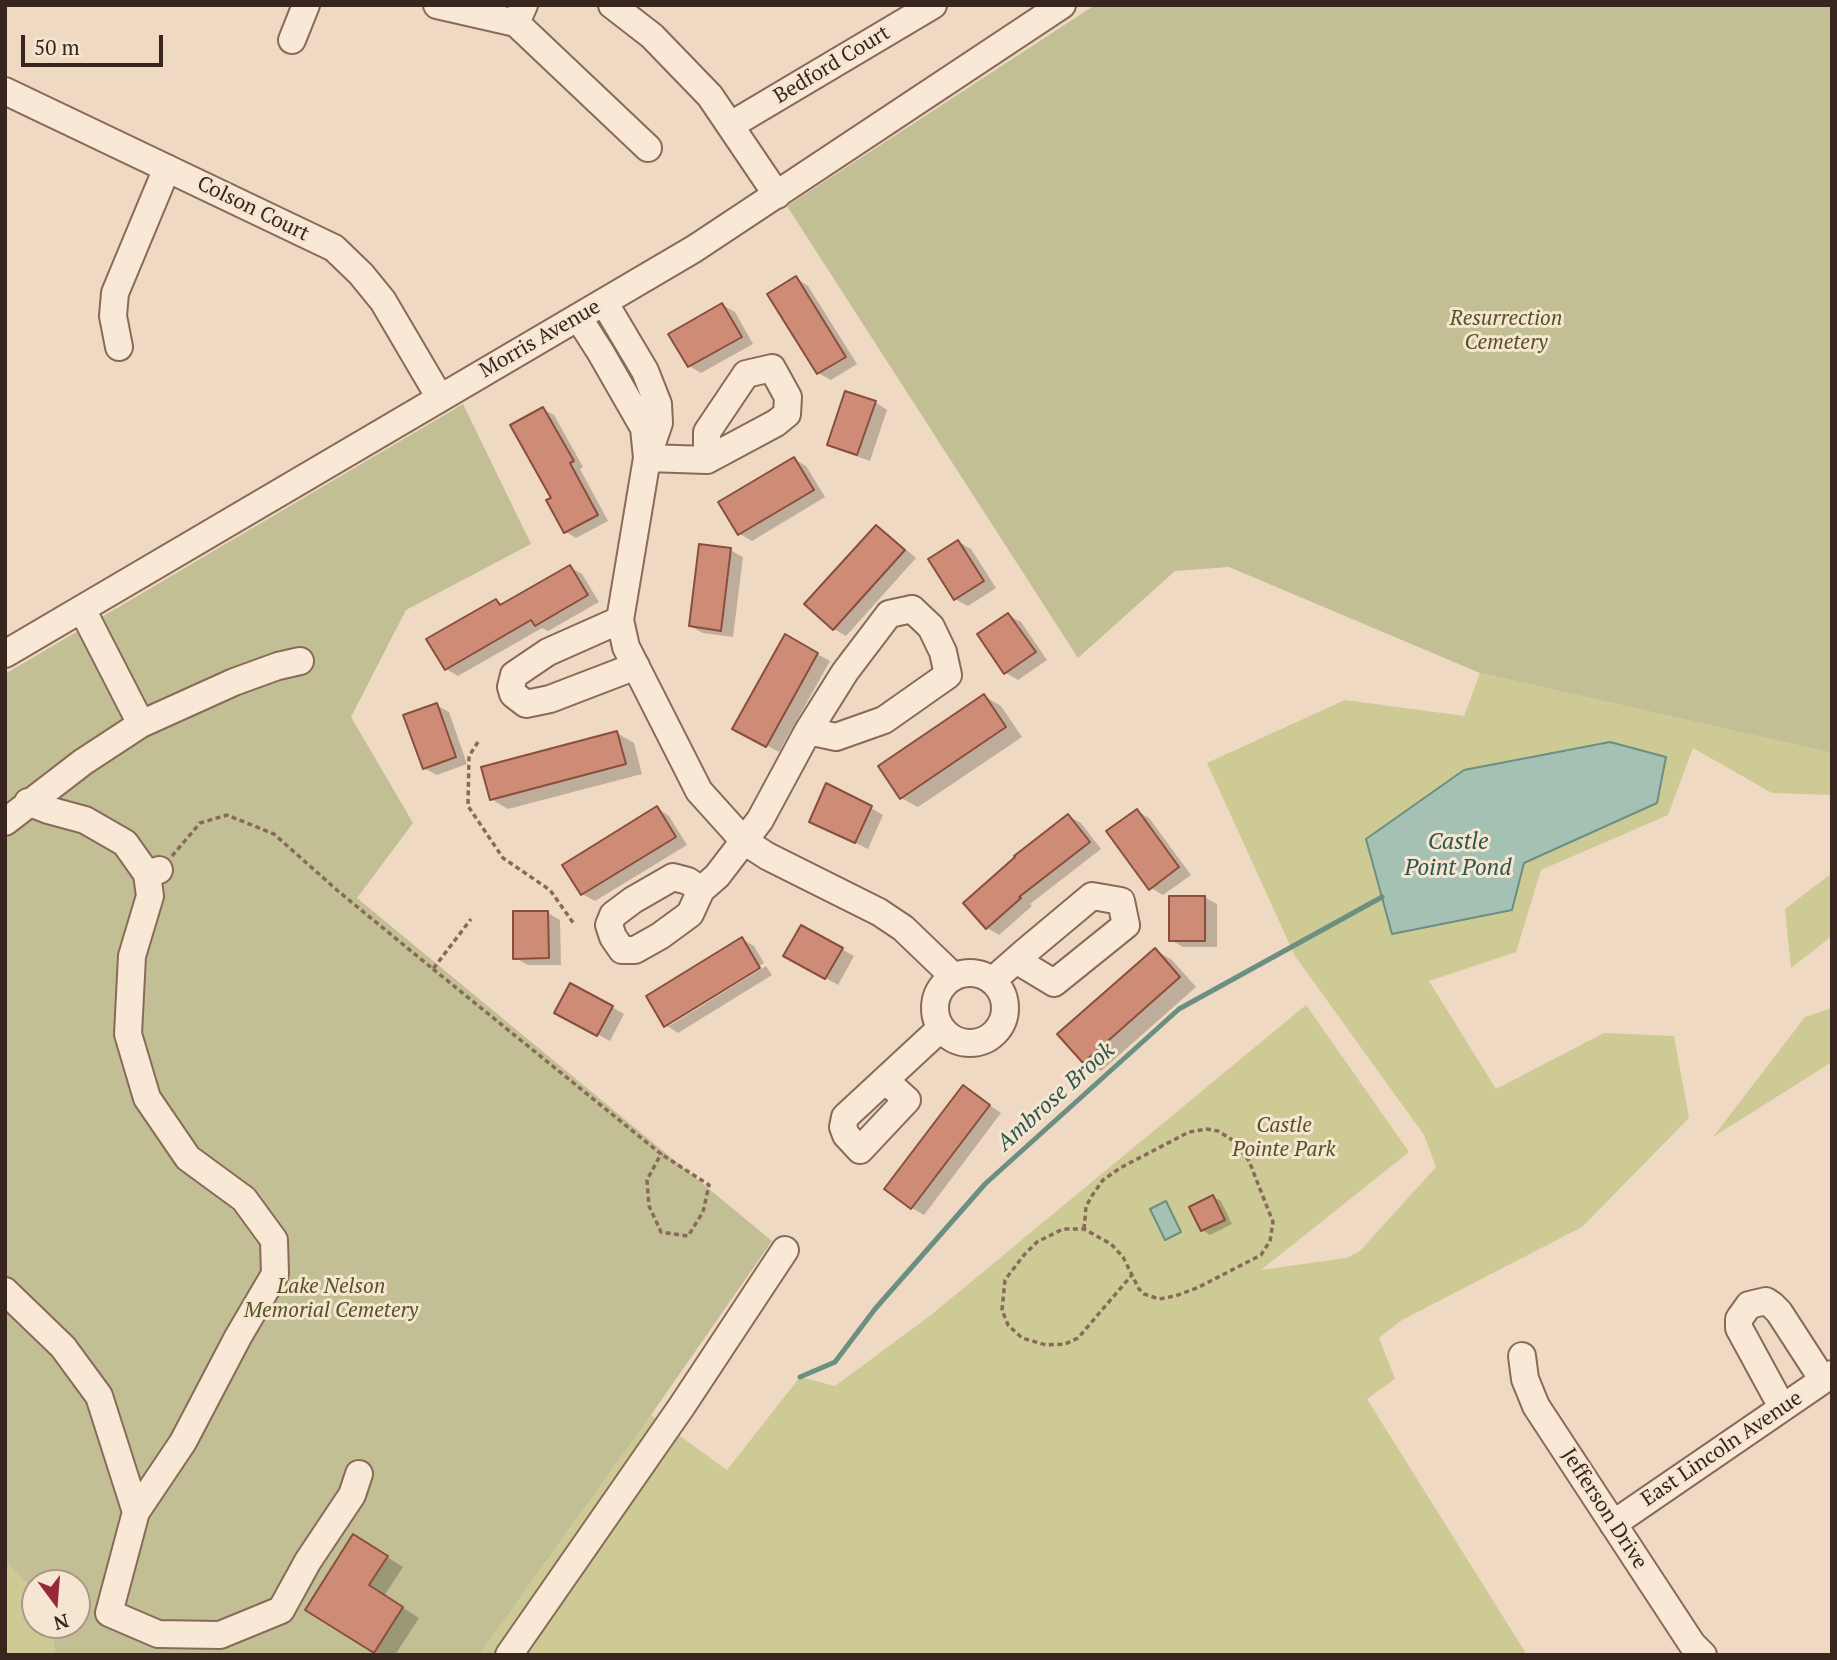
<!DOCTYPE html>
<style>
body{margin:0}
#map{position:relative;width:1837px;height:1660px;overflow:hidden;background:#efd9c2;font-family:"PT Serif",serif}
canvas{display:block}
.frame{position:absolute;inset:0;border:7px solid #38251d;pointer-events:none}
.north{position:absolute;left:21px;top:1569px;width:70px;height:70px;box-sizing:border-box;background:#f6e5d1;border:2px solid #aa9889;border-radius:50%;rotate:164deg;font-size:19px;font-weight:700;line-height:28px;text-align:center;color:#38251d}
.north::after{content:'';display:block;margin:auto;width:24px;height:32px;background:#99273c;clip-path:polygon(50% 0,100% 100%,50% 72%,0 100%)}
.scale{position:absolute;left:21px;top:35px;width:142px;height:32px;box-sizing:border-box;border:4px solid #38251d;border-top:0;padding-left:9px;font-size:21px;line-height:24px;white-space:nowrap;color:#38251d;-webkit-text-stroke:5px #f6e5d1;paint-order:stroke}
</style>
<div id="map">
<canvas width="1837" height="1660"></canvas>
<div class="frame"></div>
<div class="north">N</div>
<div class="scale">50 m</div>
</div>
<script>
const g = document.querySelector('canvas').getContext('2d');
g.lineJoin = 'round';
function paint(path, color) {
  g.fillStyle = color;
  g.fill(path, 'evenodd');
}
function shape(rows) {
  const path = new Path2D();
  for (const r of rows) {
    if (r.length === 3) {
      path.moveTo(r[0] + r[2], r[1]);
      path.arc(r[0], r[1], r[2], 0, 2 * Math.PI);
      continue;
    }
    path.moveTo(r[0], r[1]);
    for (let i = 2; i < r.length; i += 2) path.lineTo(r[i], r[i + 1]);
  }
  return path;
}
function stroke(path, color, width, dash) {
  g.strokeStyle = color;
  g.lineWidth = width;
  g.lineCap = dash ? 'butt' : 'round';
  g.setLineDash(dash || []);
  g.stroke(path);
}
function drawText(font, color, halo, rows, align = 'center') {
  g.font = font + ' "PT Serif",serif';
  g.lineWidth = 6;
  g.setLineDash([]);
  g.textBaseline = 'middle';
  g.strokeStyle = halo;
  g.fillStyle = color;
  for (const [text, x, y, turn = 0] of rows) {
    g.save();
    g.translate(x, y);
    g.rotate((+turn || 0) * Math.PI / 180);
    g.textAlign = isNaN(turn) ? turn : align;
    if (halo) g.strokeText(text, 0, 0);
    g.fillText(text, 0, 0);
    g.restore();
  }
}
const green = shape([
 [1480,673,1832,753,1832,795,1772,793,1693,748,1668,815,1541,870,1516,952,1429,981,1496,1089,1604,1033,1674,1036,1689,1118,1582,1227,1402,1320,1379,1338,1395,1379,1367,1399,1527,1655,479,1655,651,1415,727,1470,800,1377,835,1386,931,1315,1306,1005,1409,1152,1261,1270,1346,1258,1360,1251,1436,1167,1424,1135,1295,956,1207,763,1345,700,1464,716],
 [1832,873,1832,936,1791,968,1785,909],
 [1832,1008,1832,1062,1713,1137,1805,1017],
 [5,1561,35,1591,35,1625,52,1625,55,1655,5,1655]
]);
const cemetery = shape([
 [1095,5,1832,5,1832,753,1480,673,1229,567,1175,571,1078,658,787,206],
 [463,404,531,544,406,610,351,717,413,823,357,898,772,1241,651,1415,479,1655,55,1655,52,1625,77,1625,77,1583,35,1583,35,1591,5,1561,5,674]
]);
const water = shape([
 [1610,742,1666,757,1657,803,1524,863,1512,910,1392,934,1366,839,1464,770,1610,742],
 [1166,1201,1181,1232,1165,1240,1150,1209,1166,1201]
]);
const shadow = shape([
 [796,278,808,286,857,364,831,380,818,373],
 [722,305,735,312,753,344,701,373,689,366],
 [875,402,887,410,870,461,841,451,829,444],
 [543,409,554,415,583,467,580,469,608,521,576,538,566,532,553,498],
 [794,459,806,466,825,497,752,541,740,534],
 [876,527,888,534,916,558,846,636,834,629,806,604],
 [959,542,971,549,996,588,968,606,955,599],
 [730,550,743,557,733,637,703,633,690,626],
 [570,567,582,574,599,602,548,631,542,628,458,676,446,669,496,601,504,605],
 [1008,615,1021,622,1047,660,1018,680,1006,673],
 [786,637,830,661,779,752,735,728],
 [984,696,1001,706,1022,737,918,807,901,798],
 [436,705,449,712,467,764,437,775,424,768],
 [617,733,634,743,642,774,508,809,491,799],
 [657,808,669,816,687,845,595,901,582,894],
 [871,808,883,815,868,849,824,828],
 [1137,811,1149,818,1191,875,1163,895,1151,888],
 [1068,816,1081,823,1101,849,1030,904,1032,906,999,935,987,928],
 [1204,897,1217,904,1217,947,1183,947,1171,940],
 [548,913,560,920,561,965,528,965,515,958],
 [802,927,854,956,838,985,786,956],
 [742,939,754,946,764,963,669,1022,669,1026,766,966,772,975,678,1033,666,1025],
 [1155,950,1172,960,1196,987,1101,1071,1084,1061],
 [612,1007,624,1014,610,1041,569,1019],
 [963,1087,1001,1113,924,1215,912,1208],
 [1213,1197,1221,1201,1232,1224,1210,1235,1202,1230],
 [370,1546,403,1567,384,1596,419,1618,395,1655,381,1655,307,1609]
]);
const stream = shape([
 [800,1377,835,1362,875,1309,985,1184,1179,1009,1382,897]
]);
const building = shape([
 [796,276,846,357,817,374,767,294,796,276],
 [722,303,742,337,688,367,668,334,722,303],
 [845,391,876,401,857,455,827,445,845,391],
 [543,407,574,461,570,463,598,515,564,533,546,500,551,498,510,425,543,407],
 [794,457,814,490,738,535,718,502,794,457],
 [876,525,905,550,833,630,804,604,876,525],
 [958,540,984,581,954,600,928,559,958,540],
 [699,544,731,548,721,631,689,626,699,544],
 [570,565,588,595,535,626,531,620,445,670,426,639,496,599,500,605,570,565],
 [1008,613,1036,652,1004,674,977,634,1008,613],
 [785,634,818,653,766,747,732,729,785,634],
 [984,694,1006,727,900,799,878,766,984,694],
 [437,703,456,757,423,769,403,715,437,703],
 [617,731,626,764,490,800,481,767,617,731],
 [826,783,872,806,855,843,809,822,826,783],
 [657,806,676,837,581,895,562,865,657,806],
 [1137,809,1179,867,1149,890,1106,831,1137,809],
 [1068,814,1090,842,1019,897,1021,898,986,929,963,903,1015,857,1014,856,1068,814],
 [1169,896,1205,896,1205,941,1169,941,1169,896],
 [513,911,548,911,549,958,513,959,513,911],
 [801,925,843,948,825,979,783,956,801,925],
 [742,937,760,968,664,1027,646,996,742,937],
 [1155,948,1180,977,1083,1063,1057,1034,1155,948],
 [570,983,613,1006,597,1036,554,1013,570,983],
 [963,1085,990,1105,911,1209,884,1189,963,1085],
 [1213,1195,1225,1220,1201,1231,1189,1207,1213,1195],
 [353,1534,388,1556,369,1585,403,1607,374,1653,305,1610,353,1534]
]);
const path = shape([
 [478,742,469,756,468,806,503,858,550,890,574,924],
 [172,856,200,823,227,815,274,834,338,891,433,969,471,919],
 [433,969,661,1154,647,1180,649,1206,661,1232,688,1236,703,1212,709,1185,661,1154],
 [1084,1229,1086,1207,1091,1197,1103,1180,1120,1168,1189,1132,1207,1129,1218,1131,1234,1141,1249,1161,1273,1222,1270,1241,1261,1255,1197,1288,1175,1296,1159,1299,1144,1294,1139,1289,1123,1257,1111,1244,1084,1229,1063,1229,1037,1242,1024,1255,1005,1280,1002,1310,1008,1325,1022,1338,1046,1345,1065,1344,1078,1338,1131,1276]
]);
const minor = shape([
 [437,5,516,23,524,5],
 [612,5,652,36,710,96,777,195],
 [516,23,648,148],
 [292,40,306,5],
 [5,91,334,248,361,274,383,301,440,398],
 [731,125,933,5],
 [578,317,601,353,644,428,647,458,659,423,658,404,645,371,604,302],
 [119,347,113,316,115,293,167,168],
 [772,368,788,397,787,414,776,423,707,460,707,432,746,374,772,368],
 [707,460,647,458,620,620,626,647,699,791,744,841,767,856,879,912,903,928,953,976],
 [82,609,141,724],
 [912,609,931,627,943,652,948,675,884,720,836,737,808,731,845,672,889,614,912,609],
 [620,620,548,652,514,675,511,687,513,694,526,704,550,699,636,666],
 [5,654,694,249,1062,5],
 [28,802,48,810,85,820,125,843,147,874,159,870],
 [5,822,83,762,141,724,234,682,278,666,300,661],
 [147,874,150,896,132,956,128,1034,147,1098,188,1158,244,1199,274,1240,275,1274,238,1337,183,1442,136,1512,109,1613,158,1634,220,1635,281,1610,308,1561,352,1495,359,1474],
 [673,877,688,881,701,890,690,914,660,936,635,950,622,950,613,937,609,925,613,915,633,900,673,877],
 [701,890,717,876,760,820,808,731],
 [970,1008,35],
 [992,981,1025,952,1092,896,1121,901,1126,925,1054,983,1016,960],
 [885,1080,907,1100,860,1150,846,1135,843,1127,845,1117,941,1028],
 [5,1291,63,1347,99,1396,136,1512],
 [1522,1356,1525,1379,1536,1406,1692,1644,1703,1655],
 [1782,1407,1739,1328,1739,1319,1749,1305,1766,1301,1772,1305,1779,1312,1823,1380],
 [1613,1524,1832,1374],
 [509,1655,682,1406,785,1250]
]);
const streetNames = [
 ["Bedford Court",832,65,-31],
 ["Colson Court",253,209,26],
 ["Morris Avenue",540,339,-30],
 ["East Lincoln Avenue",1722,1449,-34],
 ["Jefferson Drive",1604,1509,57]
];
const parkNames = [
 ["Resurrection",1506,319],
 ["Cemetery",1506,343],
 ["Castle",1284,1126],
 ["Pointe Park",1284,1150],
 ["Lake Nelson",331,1287],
 ["Memorial Cemetery",331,1311]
];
const waterNames = [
 ["Castle",1458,842],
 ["Point Pond",1458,868],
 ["Ambrose Brook",1056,1097,-42]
];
paint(green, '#cdca95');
paint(cemetery, '#c2bf95');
paint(water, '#a4c1b3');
stroke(water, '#6b8f80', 2);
paint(shadow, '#0003');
stroke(stream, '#6b8f80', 5);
paint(building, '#ce8b76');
stroke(building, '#894e3e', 2);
stroke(minor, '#896a58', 30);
stroke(path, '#896a58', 3.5, [5, 3.5]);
stroke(minor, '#f9e8d5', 26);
drawText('21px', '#38251d', '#f6e5d1', streetNames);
drawText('italic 21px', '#525523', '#f6e5d1', parkNames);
drawText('italic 23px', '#2c584e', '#f6e5d1', waterNames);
</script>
